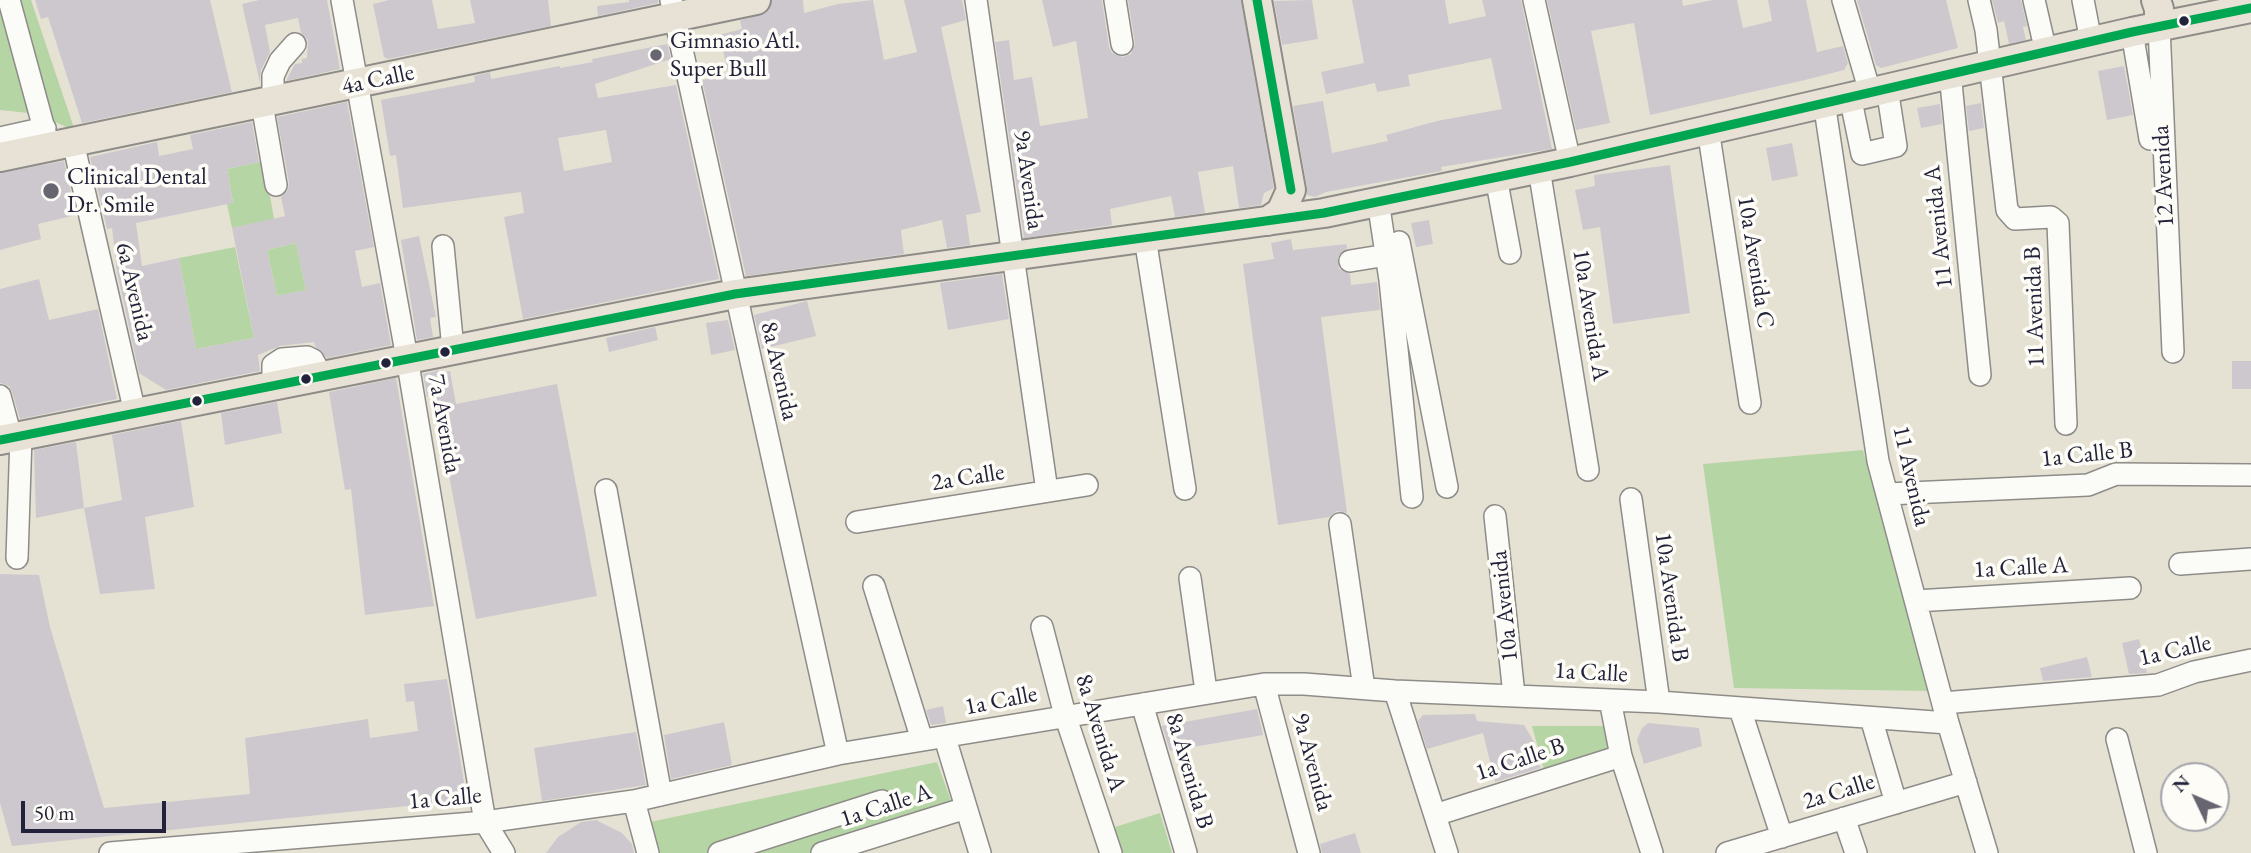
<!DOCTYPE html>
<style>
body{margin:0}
#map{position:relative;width:2251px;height:853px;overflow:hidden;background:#e6e2d3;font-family:"EB Garamond",serif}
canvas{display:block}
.north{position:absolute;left:2160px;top:762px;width:70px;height:70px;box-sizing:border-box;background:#fdfcf7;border:2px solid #a5a5ac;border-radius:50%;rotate:314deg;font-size:19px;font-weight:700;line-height:28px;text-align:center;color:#22223b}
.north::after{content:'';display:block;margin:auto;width:24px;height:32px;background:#676570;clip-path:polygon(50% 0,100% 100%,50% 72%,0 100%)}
.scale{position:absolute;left:21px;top:801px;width:145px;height:32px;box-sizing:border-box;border:4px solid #22223b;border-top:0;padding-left:9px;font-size:21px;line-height:24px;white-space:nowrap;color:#22223b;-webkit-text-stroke:5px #fdfcf7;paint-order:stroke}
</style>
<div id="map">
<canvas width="2251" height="853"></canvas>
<div class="north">N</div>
<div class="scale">50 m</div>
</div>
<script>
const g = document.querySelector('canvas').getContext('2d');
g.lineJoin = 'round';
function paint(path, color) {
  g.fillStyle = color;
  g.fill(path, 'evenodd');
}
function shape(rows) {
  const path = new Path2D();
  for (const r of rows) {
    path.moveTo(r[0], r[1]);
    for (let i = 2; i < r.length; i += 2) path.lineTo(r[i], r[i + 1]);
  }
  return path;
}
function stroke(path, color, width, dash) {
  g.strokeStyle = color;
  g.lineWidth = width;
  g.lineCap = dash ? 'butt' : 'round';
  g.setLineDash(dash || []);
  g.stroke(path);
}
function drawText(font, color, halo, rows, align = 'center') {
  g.font = font + ' "EB Garamond",serif';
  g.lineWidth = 7;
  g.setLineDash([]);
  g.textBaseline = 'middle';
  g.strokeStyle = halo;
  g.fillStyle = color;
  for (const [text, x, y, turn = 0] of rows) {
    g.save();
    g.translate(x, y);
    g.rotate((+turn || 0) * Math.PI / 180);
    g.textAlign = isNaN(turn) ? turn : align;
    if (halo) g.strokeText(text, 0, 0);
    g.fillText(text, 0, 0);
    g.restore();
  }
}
const green = shape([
 [0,0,31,0,75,131,38,114,0,110],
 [264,161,274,219,232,228,227,204,233,202,227,169],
 [296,243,306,290,277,296,267,250],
 [235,247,254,338,196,349,179,258],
 [1863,450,1929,691,1734,688,1703,464],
 [1532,726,1611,726,1618,754,1546,777],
 [937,762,955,812,814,853,654,853,645,823],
 [1160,813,1172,853,1122,853,1115,827]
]);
const building = shape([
 [35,0,210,0,232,92,82,123,48,17,41,19],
 [259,0,327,0,340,69,286,81,295,64,302,63,302,59,307,58,308,40,301,33,298,18,265,25,270,52,261,70,260,83,242,4],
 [389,0,432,0,438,29,475,23,470,0,548,0,551,26,388,59,384,57,373,4],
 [629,0,658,0,658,3,598,16,597,6,629,2],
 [772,0,803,0,804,13,838,4,873,0,884,60,917,52,904,0,962,0,966,20,941,27,981,212,966,215,970,245,947,248,942,220,901,230,904,254,746,276,702,80,729,75,719,35,742,29,740,20,766,13],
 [1042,0,1102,0,1109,47,1112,53,1123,57,1131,54,1135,43,1128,0,1241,0,1274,188,1264,193,1261,205,1239,208,1233,166,1198,172,1205,213,1175,217,1171,196,1110,209,1112,225,1024,238,995,42,1009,40,1014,80,1032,77,1040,126,1088,118,1076,41,1053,47],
 [1312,0,1318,39,1282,45,1274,1],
 [1352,0,1445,0,1449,24,1486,16,1482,0,1521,0,1552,149,1441,167,1442,171,1326,192,1315,197,1307,195,1307,187,1293,106,1323,101,1332,153,1388,141,1386,135,1437,121,1502,109,1491,58,1408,75,1410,86,1377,92,1375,83,1326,94,1321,72,1364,63],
 [1547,0,1682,0,1683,6,1713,0,1737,0,1743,28,1772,21,1768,0,1806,0,1817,52,1843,46,1848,63,1844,70,1805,80,1650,115,1634,23,1591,31,1610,123,1576,130],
 [1857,0,1946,0,1958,48,1881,68,1876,65],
 [1992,0,2021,0,2027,26,2023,27,2026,40,2009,44,2004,21,1998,23],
 [667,44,671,59,595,84,598,98,676,85,719,279,523,319,504,217,524,213,521,192,403,208,396,155,390,156,381,100,475,82,474,76,490,72,491,79,560,66,560,68,593,62,592,59],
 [606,130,612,162,564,171,558,138],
 [2124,66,2133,115,2107,120,2098,71],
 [347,102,374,247,355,251,362,287,380,283,391,345,327,358,315,346,314,342,280,346,258,355,260,371,166,390,139,373,117,272,112,228,107,229,90,157,157,142,159,156,193,149,190,135,252,122,259,162,227,169,233,203,136,223,142,266,179,258,196,349,254,338,232,228,285,216,281,197,288,190,289,183,277,117],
 [296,243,306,290,277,296,267,250],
 [1981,103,1984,128,1969,131,1966,106],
 [1940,104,1942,124,1921,128,1917,108],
 [1792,143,1798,176,1772,181,1766,148],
 [64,161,76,215,38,224,41,239,0,250,0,173],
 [1670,165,1690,313,1613,324,1600,227,1583,230,1575,190,1595,186,1594,175],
 [1429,220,1433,244,1416,247,1411,223],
 [419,236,436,317,430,318,433,337,417,340,401,240],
 [1291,239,1293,250,1346,244,1347,248,1338,257,1339,269,1350,274,1351,285,1377,282,1380,310,1321,317,1347,513,1337,511,1329,517,1278,525,1243,264,1274,259,1271,243],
 [1002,274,1009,319,948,330,940,283],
 [39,279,49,320,98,309,117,399,20,419,12,392,9,386,0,383,0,289],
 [807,301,816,336,762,349,754,315],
 [728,320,735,350,711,355,706,323],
 [655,327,658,340,609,352,606,338],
 [2232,361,2251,361,2251,389,2232,389],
 [439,370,439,373,450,371,456,404,557,384,597,596,476,619,434,395,427,397,423,374],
 [396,378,434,606,365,615,351,489,345,490,329,392],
 [277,402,282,433,225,445,221,413],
 [181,421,194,507,145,517,155,589,100,594,84,508,122,500,112,435],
 [76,442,84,508,36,518,34,450],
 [0,574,39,575,50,627,104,808,250,794,245,738,368,719,370,738,418,731,414,701,406,702,404,684,447,679,467,800,12,846,0,803],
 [2139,639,2147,673,2129,674,2122,643],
 [2087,657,2092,677,2043,681,2040,668],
 [943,706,946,723,931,725,926,710],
 [1257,709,1263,735,1170,751,1162,726],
 [1475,714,1477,721,1524,725,1534,742,1540,768,1495,782,1483,733,1427,749,1418,721,1423,715],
 [724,722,732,765,671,779,664,735],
 [1648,723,1699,728,1702,746,1644,764,1637,740,1642,728],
 [636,732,646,785,542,801,534,748],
 [596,820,622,833,632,844,634,853,546,853,558,837,581,822],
 [1355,833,1361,853,1322,853,1320,844]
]);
const minor = shape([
 [9,0,49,147],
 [342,0,407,358,485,822,504,853],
 [671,0,838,754],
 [976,0,1047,491],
 [1115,0,1122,44],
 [1534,0,1570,162],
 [1843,0,1870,92],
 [1979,0,1986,30,2007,210,2015,219,2051,217,2058,223,2066,424],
 [2034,0,2046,52],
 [2083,0,2091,41],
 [2159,26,2173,352],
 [2132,32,2150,139],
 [1950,73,1980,375],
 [1850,96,1862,154,1896,146,1887,88],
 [273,102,273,76,280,61,295,44],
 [1824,102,1878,461,1948,723,1987,853],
 [262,104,276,185],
 [1708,129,1750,403],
 [0,138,45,128],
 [73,142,135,413],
 [1539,169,1588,470],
 [1496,177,1510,253],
 [1378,201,1390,280,1412,497],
 [1145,238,1185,489],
 [1399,242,1447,487],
 [443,246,453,349],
 [1350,261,1387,255],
 [273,385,273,365,282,359,307,357,313,360,321,375],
 [0,396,11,437],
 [606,490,661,795],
 [1887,494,2088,485,2116,474,2251,475],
 [1631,499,1659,702],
 [1495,516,1514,695],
 [857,522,1087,485],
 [1340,524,1364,688],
 [17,558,21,436],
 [2180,564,2251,559],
 [1190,578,1206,691],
 [874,586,922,740],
 [1916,601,2130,588],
 [1042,627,1065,715,1111,853],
 [1264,684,1309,853],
 [1395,691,1447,853],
 [1610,700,1621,756,1652,853],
 [1943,703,2158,685,2194,672,2251,660],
 [1142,704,1186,853],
 [1740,709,1782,837],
 [1871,718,1896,803],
 [945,738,980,853],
 [2117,739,2146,853],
 [634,801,648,853],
 [1435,815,1621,756],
 [1844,818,1856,853],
 [110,853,485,822,634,801,838,754,1264,684,1304,684,1395,691,1659,702,1948,723],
 [719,853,882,801],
 [822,853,966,808],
 [1727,853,1966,782]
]);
const major = shape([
 [1257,0,1291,190,1281,212,1268,221],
 [2156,0,2159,9,2159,26],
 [0,157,756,0],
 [0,440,735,294,1324,213,1570,162,2132,32,2251,8]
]);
const bus1 = shape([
 [1257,0,1291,190],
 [0,440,735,294,1324,213,1570,162,2132,32,2251,8]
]);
const markers = [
 [2184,21,6,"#22223b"],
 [656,55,7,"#676570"],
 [51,191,9,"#676570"],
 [445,352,6,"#22223b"],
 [386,363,6,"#22223b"],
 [306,379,6,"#22223b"],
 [197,401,6,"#22223b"]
];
const poiNames = [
 ["Gimnasio Atl.",670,41],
 ["Super Bull",670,69],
 ["Clinical Dental",67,177],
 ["Dr. Smile",67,205]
];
const streetNames = [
 ["4a Calle",378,80,-12],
 ["12 Avenida",2164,176,-93],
 ["9a Avenida",1028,180,82],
 ["11 Avenida A",1939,227,-96],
 ["10a Avenida C",1755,262,81],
 ["6a Avenida",134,292,77],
 ["11 Avenida B",2035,307,-92],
 ["10a Avenida A",1590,315,81],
 ["8a Avenida",779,371,77],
 ["7a Avenida",444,424,80],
 ["1a Calle B",2087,455,-6],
 ["11 Avenida",1911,476,77],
 ["2a Calle",968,478,-9],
 ["1a Calle A",2021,568,-3],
 ["10a Avenida B",1671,597,82],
 ["10a Avenida",1505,606,-96],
 ["1a Calle",2175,651,-13],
 ["1a Calle",1591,673,3],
 ["1a Calle",1001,701,-11],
 ["8a Avenida A",1100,733,73],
 ["1a Calle B",1520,760,-18],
 ["9a Avenida",1312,762,75],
 ["8a Avenida B",1189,771,74],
 ["2a Calle",1839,792,-17],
 ["1a Calle",445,799,-5],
 ["1a Calle A",886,806,-18]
];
paint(green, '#b6d5a5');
paint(building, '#cdc8ce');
stroke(minor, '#8e8c88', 24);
stroke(major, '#8e8c88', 32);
stroke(minor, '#fbfbf8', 21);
stroke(major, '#e8e1d5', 28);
stroke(bus1, '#00a651', 9);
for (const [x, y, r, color] of markers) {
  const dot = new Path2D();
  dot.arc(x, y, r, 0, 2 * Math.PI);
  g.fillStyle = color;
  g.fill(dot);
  stroke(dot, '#fdfcf7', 2.5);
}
drawText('24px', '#22223b', '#fdfcf7', poiNames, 'left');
drawText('24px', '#22223b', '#fdfcf7', streetNames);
</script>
